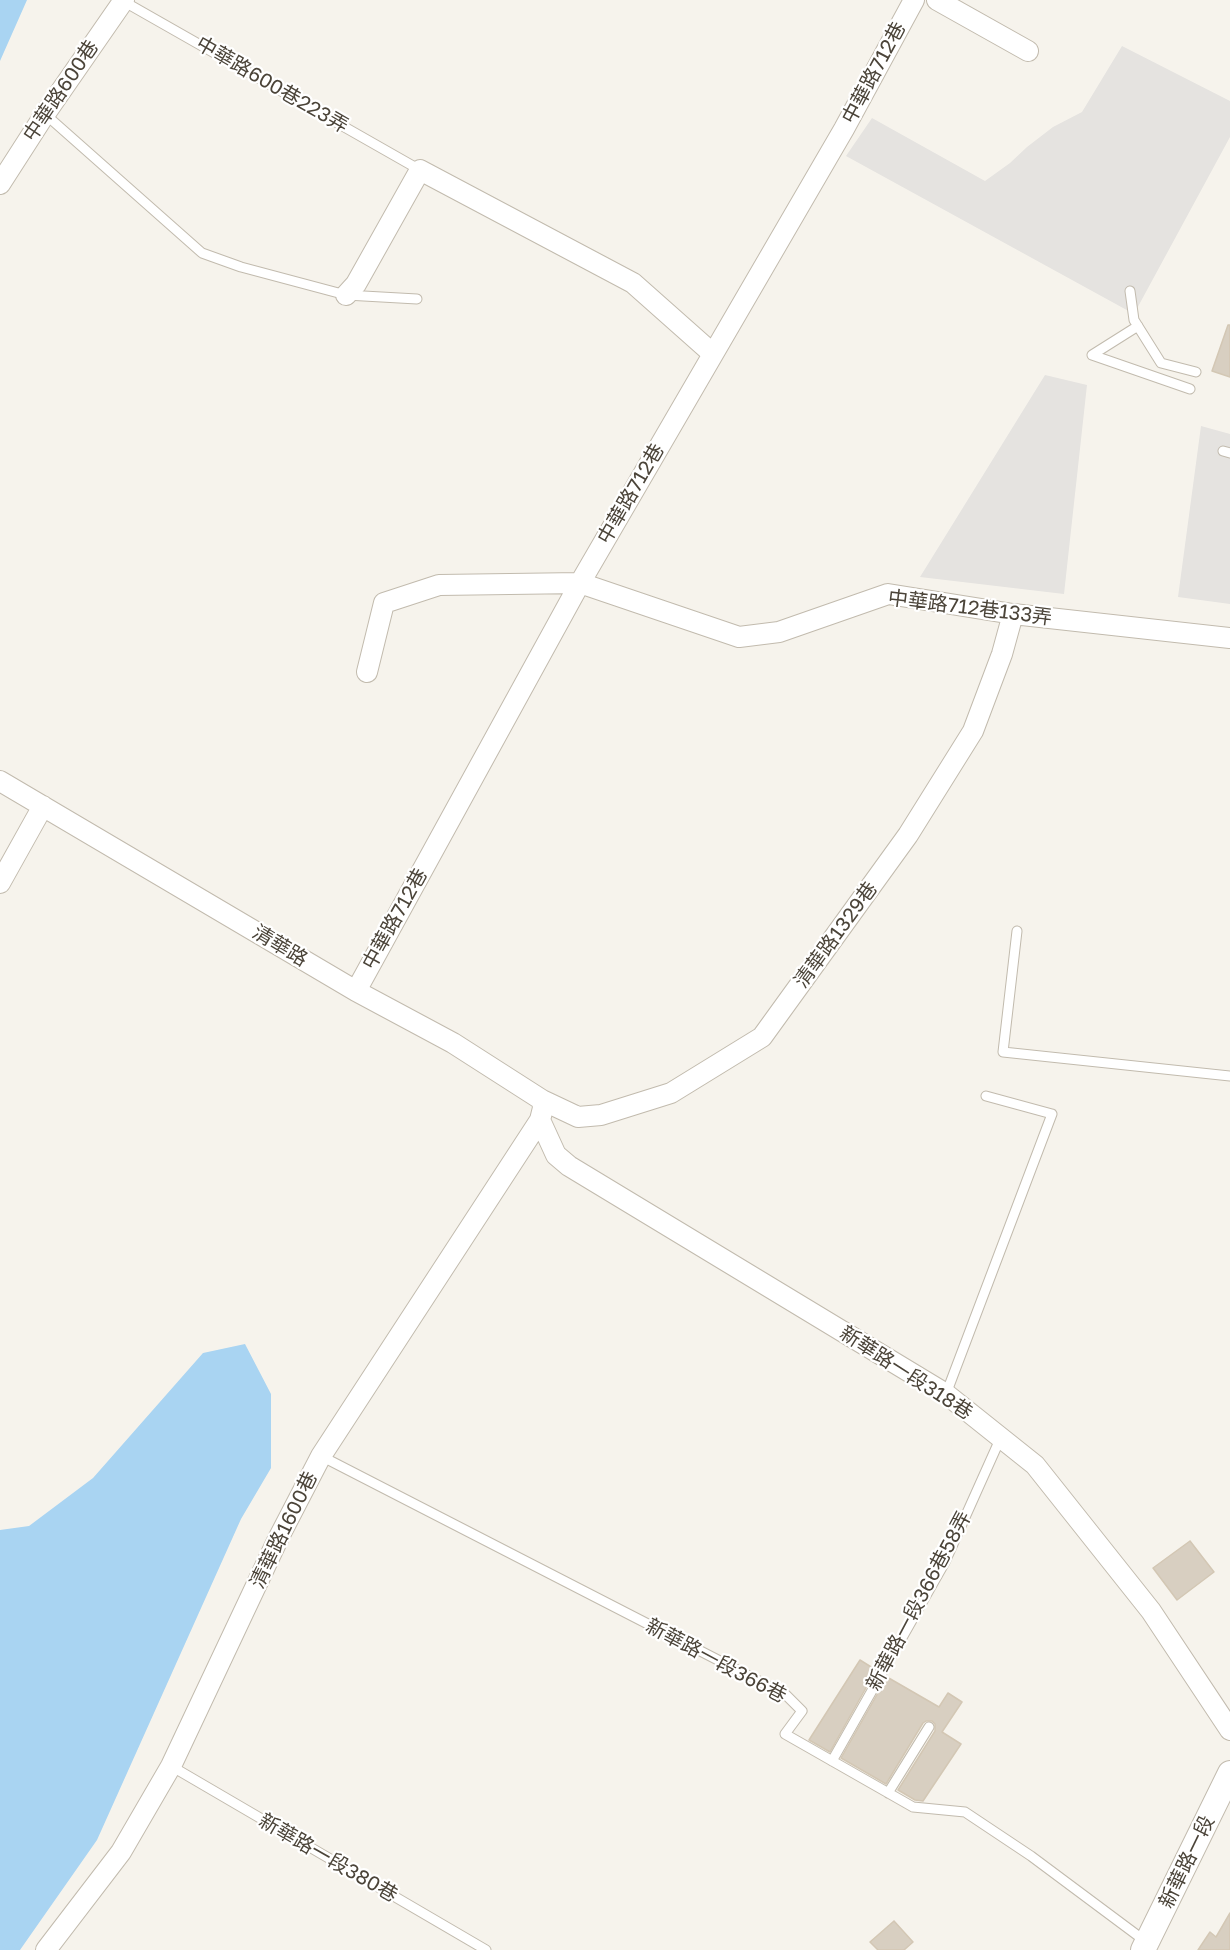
<!DOCTYPE html>
<meta charset="utf-8">
<style>
body{margin:0}
canvas{display:block;background:#f6f3ec}
</style>
<canvas width="1230" height="1950"></canvas>
<script>
const g = document.querySelector('canvas').getContext('2d');
g.lineJoin = 'round';
function paint(path, color) {
  g.fillStyle = color;
  g.fill(path, 'evenodd');
}
function shape(rows) {
  const path = new Path2D();
  for (const r of rows) {
    path.moveTo(r[0], r[1]);
    for (let i = 2; i < r.length; i += 2) path.lineTo(r[i], r[i + 1]);
  }
  return path;
}
function stroke(path, color, width, dash) {
  g.strokeStyle = color;
  g.lineWidth = width;
  g.lineCap = dash ? 'butt' : 'round';
  g.setLineDash(dash || []);
  g.stroke(path);
}
function drawText(font, color, halo, rows, align = 'center') {
  g.font = font + ' "Golos Text","Noto Sans TC",sans-serif';
  g.lineWidth = 4.5;
  g.setLineDash([]);
  g.textBaseline = 'middle';
  g.strokeStyle = halo;
  g.fillStyle = color;
  for (const [text, x, y, turn = 0] of rows) {
    g.save();
    g.translate(x, y);
    g.rotate((+turn || 0) * Math.PI / 180);
    g.textAlign = isNaN(turn) ? turn : align;
    if (halo) g.strokeText(text, 0, 0);
    g.fillText(text, 0, 0);
    g.restore();
  }
}
const parking = shape([
 [1122,46,1230,101,1230,137,1134,314,846,156,872,118,985,181,1010,163,1027,147,1053,127,1082,112],
 [1045,375,1087,385,1064,594,920,577],
 [1201,426,1230,434,1230,604,1178,597]
]);
const water = shape([
 [0,0,27,0,0,61],
 [245,1344,271,1394,271,1468,241,1519,97,1840,20,1950,0,1950,0,1530,29,1526,93,1478,203,1353]
]);
const building = shape([
 [1228,325,1230,325,1230,377,1212,371,1228,325],
 [1190,1541,1214,1572,1177,1600,1153,1568,1190,1541],
 [860,1660,876,1670,830,1752,809,1740,860,1660],
 [887,1677,939,1707,948,1693,962,1702,942,1732,961,1744,923,1801,915,1800,898,1790,935,1731,935,1724,932,1721,926,1721,923,1723,886,1784,841,1758,887,1677],
 [1230,1913,1230,1950,1198,1950,1210,1932,1216,1937,1230,1913],
 [894,1921,913,1942,904,1950,878,1950,870,1942,894,1921]
]);
const service = shape([
 [123,1,420,170],
 [45,114,202,253,241,267,346,295,417,299],
 [1130,291,1134,320,1161,363,1196,372],
 [1138,326,1092,355,1190,389],
 [1223,451,1230,453],
 [1017,931,1003,1052,1230,1076],
 [946,1394,1052,1114,986,1096],
 [321,1456,786,1695,802,1711,785,1734,913,1807,965,1812,1031,1856,1145,1941],
 [832,1761,945,1562,1001,1437],
 [171,1766,486,1950],
 [888,1793,929,1727]
]);
const minor = shape([
 [937,0,1028,51],
 [0,184,45,114,124,0],
 [346,295,356,284,420,170,633,283,713,354],
 [367,672,384,603,439,585,580,583,739,637,779,632,888,594,1013,614,1230,638],
 [0,781,356,991,453,1043,542,1100,543,1108,540,1120,321,1456,279,1537,171,1766,121,1852,46,1950],
 [0,883,43,806],
 [356,991,580,583,844,129,914,0],
 [542,1100,578,1117,601,1115,671,1093,762,1037,908,835,973,731,1002,654,1013,614],
 [540,1120,556,1155,569,1166,946,1394,1035,1465,1151,1611,1230,1730]
]);
const tertiary = shape([
 [1143,1950,1230,1773]
]);
const streetNames = [
 ["中華路712巷",874,73,-62],
 ["中華路600巷223弄",272,85,30],
 ["中華路600巷",61,91,-56],
 ["中華路712巷",631,494,-60],
 ["中華路712巷133弄",970,608,7],
 ["中華路712巷",395,919,-61],
 ["清華路1329巷",836,935,-54],
 ["清華路",280,946,31],
 ["新華路一段318巷",906,1373,33],
 ["清華路1600巷",284,1530,-64],
 ["新華路一段366巷58弄",919,1601,-62],
 ["新華路一段366巷",716,1661,28],
 ["新華路一段380巷",328,1858,30],
 ["新華路一段",1187,1862,-64]
];
paint(parking, '#e5e3e0');
paint(water, '#a9d4f2');
paint(building, '#d8cfc1');
stroke(building, '#d3c7b4', 1.5);
stroke(service, '#c2bbae', 11);
stroke(minor, '#c2bbae', 22);
stroke(tertiary, '#c2bbae', 26);
stroke(service, '#fff', 9);
stroke(minor, '#fff', 20);
stroke(tertiary, '#fff', 24);
drawText('20px', '#4b4439', '#fff', streetNames);
</script>
